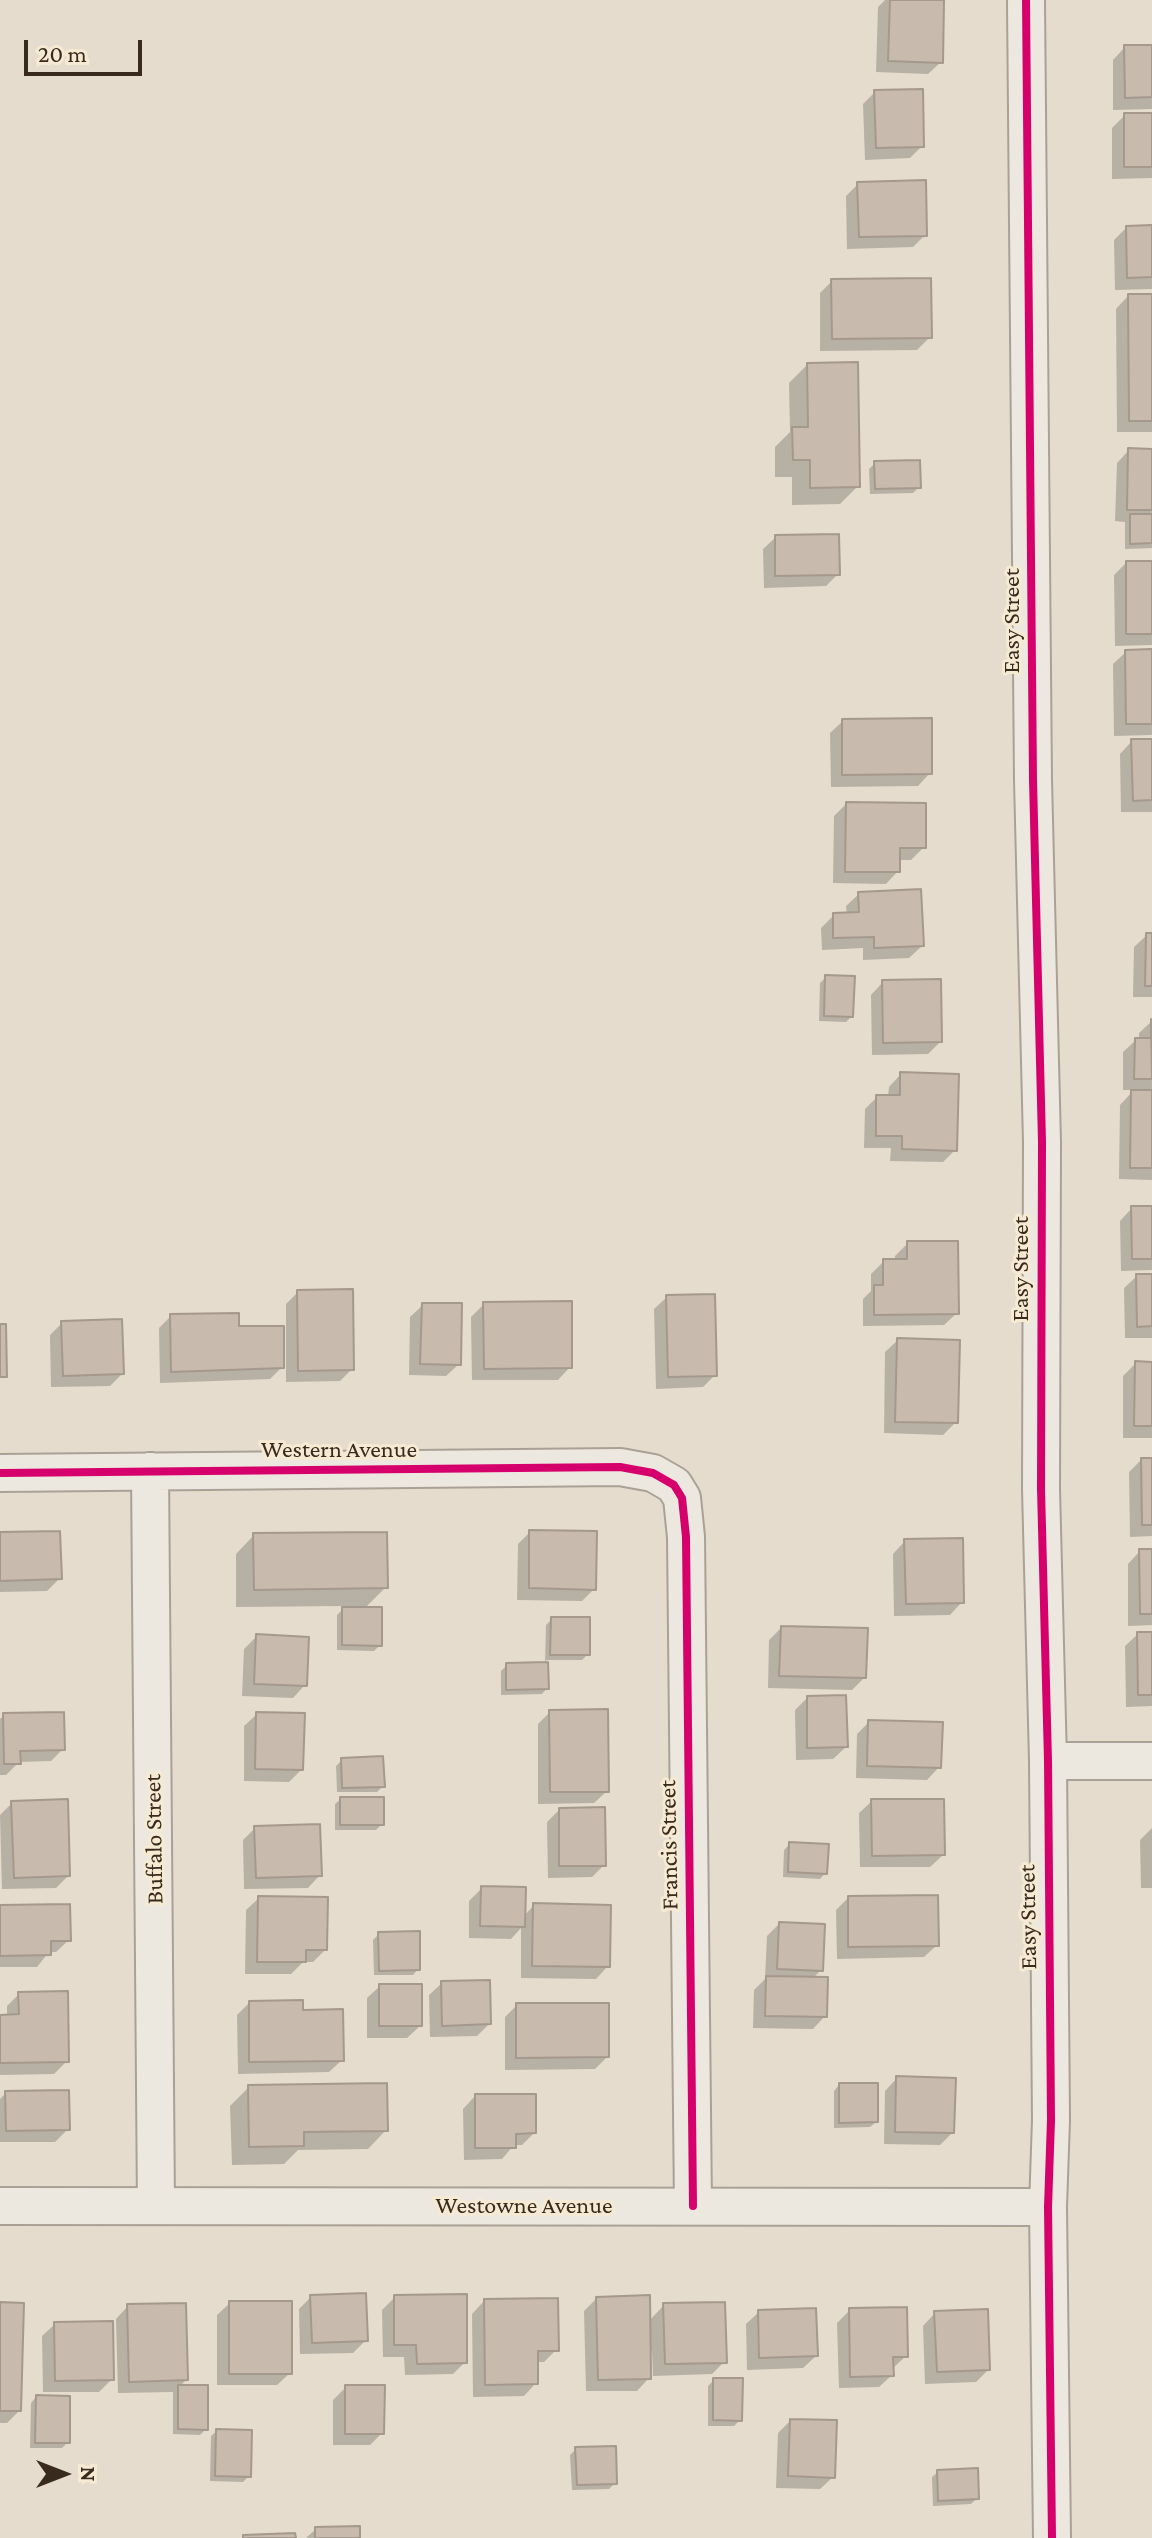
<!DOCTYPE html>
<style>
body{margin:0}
#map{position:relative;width:1152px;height:2538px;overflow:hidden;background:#e5dccd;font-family:"Crimson Pro",serif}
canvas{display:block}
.north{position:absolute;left:24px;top:2434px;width:80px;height:80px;-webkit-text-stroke:6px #f6ead3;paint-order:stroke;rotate:90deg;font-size:22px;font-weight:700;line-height:32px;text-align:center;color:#392a1e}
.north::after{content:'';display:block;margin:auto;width:28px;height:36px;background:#392a1e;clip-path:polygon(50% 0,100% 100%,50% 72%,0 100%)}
.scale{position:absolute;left:24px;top:40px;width:118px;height:36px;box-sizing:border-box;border:4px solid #392a1e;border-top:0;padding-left:10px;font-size:24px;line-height:28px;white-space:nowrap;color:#392a1e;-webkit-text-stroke:6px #f6ead3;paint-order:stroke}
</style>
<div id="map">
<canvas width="1152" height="2538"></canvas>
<div class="north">N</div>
<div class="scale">20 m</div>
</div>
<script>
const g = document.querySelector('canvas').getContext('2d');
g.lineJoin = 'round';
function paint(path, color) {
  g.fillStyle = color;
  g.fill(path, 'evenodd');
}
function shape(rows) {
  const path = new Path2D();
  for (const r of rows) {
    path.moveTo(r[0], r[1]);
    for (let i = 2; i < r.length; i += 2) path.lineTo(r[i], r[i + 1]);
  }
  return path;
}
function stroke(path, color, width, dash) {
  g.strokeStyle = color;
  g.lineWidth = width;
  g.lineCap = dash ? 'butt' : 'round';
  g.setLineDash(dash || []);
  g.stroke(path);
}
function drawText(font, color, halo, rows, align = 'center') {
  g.font = font + ' "Crimson Pro",serif';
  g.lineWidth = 6;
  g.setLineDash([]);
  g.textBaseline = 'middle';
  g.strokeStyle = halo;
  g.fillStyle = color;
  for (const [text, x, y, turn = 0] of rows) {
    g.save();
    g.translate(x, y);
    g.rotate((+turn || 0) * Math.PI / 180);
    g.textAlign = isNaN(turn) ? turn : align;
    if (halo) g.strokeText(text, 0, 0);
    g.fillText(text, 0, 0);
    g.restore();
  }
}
const shadow = shape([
 [885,0,942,0,941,62,928,74,876,72,878,7],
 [1125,47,1152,47,1152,109,1113,110,1113,60],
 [875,92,922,146,910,158,865,160,863,104],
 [1125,115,1152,115,1152,178,1112,179,1112,128],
 [858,184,925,235,913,247,847,249,846,196],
 [1152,227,1152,289,1115,290,1114,240,1126,228],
 [832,281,930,337,917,350,820,351,820,293],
 [1128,296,1152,296,1152,432,1117,432,1116,309],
 [807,365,858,486,840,504,792,505,792,477,775,477,775,447,790,432,789,383],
 [1129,450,1152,451,1152,548,1125,549,1125,522,1115,521,1117,463],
 [875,463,919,487,913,493,870,494,869,469],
 [776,537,838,574,826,586,764,588,763,549],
 [1126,563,1152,563,1152,645,1115,646,1114,575],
 [1152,651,1152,735,1114,736,1113,664,1126,652],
 [843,721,930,773,918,786,831,787,830,733],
 [1132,741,1152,741,1152,812,1121,812,1120,754],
 [846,804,924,847,911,860,898,860,898,871,886,884,833,883,834,816],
 [859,894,922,946,909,958,863,960,863,948,822,950,821,928,834,915,847,915,846,906],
 [1147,935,1152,935,1152,997,1133,997,1134,947],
 [826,977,852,1016,846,1022,819,1021,820,983],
 [883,982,940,1042,928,1054,872,1055,871,995],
 [1152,1021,1152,1180,1119,1179,1120,1105,1134,1090,1123,1090,1123,1052,1136,1040,1139,1040,1139,1033],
 [901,1074,955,1150,943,1162,890,1161,891,1148,864,1148,865,1109,877,1097,888,1097,889,1087],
 [1152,1194,1152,1270,1121,1271,1120,1221,1132,1208,1152,1208],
 [908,1243,957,1313,944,1325,863,1326,863,1299,871,1291,871,1274,884,1261,895,1261,895,1256],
 [1137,1276,1152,1276,1152,1338,1125,1338,1124,1288],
 [298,1292,352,1369,340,1381,286,1382,286,1304],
 [667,1297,715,1375,703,1387,656,1389,654,1309],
 [484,1304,570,1367,558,1380,472,1380,471,1317],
 [423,1305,459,1364,446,1376,409,1375,410,1317],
 [171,1316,237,1328,282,1367,270,1379,160,1383,159,1328],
 [62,1323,122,1374,110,1386,51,1387,50,1335],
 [898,1340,956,1422,943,1435,884,1433,885,1352],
 [1136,1363,1152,1364,1152,1438,1123,1438,1123,1376],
 [1141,1460,1152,1460,1152,1536,1130,1537,1129,1472],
 [530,1532,594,1589,582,1601,517,1600,518,1544],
 [0,1534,60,1578,47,1591,0,1592],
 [254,1535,386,1587,364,1609,380,1645,374,1651,337,1650,337,1615,346,1606,236,1607,236,1554],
 [905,1541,962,1602,950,1615,894,1616,893,1554],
 [1140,1551,1152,1551,1152,1625,1128,1626,1128,1564],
 [552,1619,588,1654,582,1660,546,1660,547,1688,542,1694,501,1695,501,1671,507,1665,545,1664,546,1625],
 [781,1628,865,1677,852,1690,768,1688,769,1640],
 [1138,1634,1152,1634,1152,1706,1126,1707,1125,1646],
 [257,1636,305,1685,293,1698,242,1696,244,1649],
 [807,1698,846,1747,833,1759,796,1760,795,1710],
 [550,1712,607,1791,594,1803,538,1804,538,1724],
 [257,1714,301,1770,289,1782,244,1781,244,1726],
 [4,1715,63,1749,51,1761,19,1762,6,1775,0,1775,0,1719],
 [869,1722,939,1767,927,1780,856,1778,857,1734],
 [342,1760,383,1786,377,1792,337,1792,336,1766],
 [341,1799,382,1824,376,1830,335,1830,335,1804],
 [872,1801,943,1855,930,1867,860,1867,859,1813],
 [12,1803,68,1876,56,1888,2,1889,0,1815],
 [559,1810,604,1865,592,1877,548,1878,547,1822],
 [255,1828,320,1875,308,1888,244,1889,243,1840],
 [1152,1828,1152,1888,1141,1888,1140,1840],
 [790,1844,825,1873,820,1879,783,1877,784,1850],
 [482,1888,524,1916,534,1905,608,1966,596,1979,521,1978,521,1928,511,1939,469,1938,469,1901],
 [259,1898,325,1950,313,1962,303,1962,291,1974,245,1974,246,1910],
 [848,1898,937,1945,924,1957,837,1959,836,1910],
 [0,1907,69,1940,56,1952,49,1952,37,1967,0,1967],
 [779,1924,821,1970,812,1979,825,2016,813,2029,753,2028,754,1990,765,1979,767,1936],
 [379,1934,418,1969,413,1975,374,1975,373,1940],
 [442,1983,489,2024,477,2036,430,2037,429,1995],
 [380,1986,420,2026,407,2038,367,2038,367,1998],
 [19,1994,67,2061,54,2074,0,2075,0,2017,7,2017,7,2006],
 [249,2003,301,2012,342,2060,329,2072,238,2074,237,2015],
 [517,2005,607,2057,595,2069,505,2070,505,2017],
 [897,2078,952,2133,940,2145,884,2144,885,2091],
 [839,2085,876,2122,870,2127,834,2128,834,2091],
 [249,2087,386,2130,368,2149,298,2150,284,2164,232,2165,230,2106],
 [6,2093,68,2129,55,2142,0,2142,0,2099],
 [475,2096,534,2133,522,2145,514,2145,502,2159,464,2160,463,2109],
 [311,2297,366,2340,353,2353,300,2354,299,2309],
 [395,2297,465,2362,453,2374,405,2375,404,2357,383,2357,382,2310],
 [596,2299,648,2322,664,2305,724,2362,712,2374,653,2376,652,2351,649,2351,649,2378,637,2391,586,2391,584,2311],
 [484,2301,556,2350,544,2362,536,2362,536,2383,524,2396,473,2397,472,2314],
 [230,2303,290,2373,277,2385,217,2385,217,2315],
 [0,2304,19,2411,7,2423,0,2423],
 [128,2306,186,2380,179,2387,206,2429,200,2435,173,2434,173,2392,118,2393,116,2319],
 [850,2310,906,2356,892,2369,892,2375,879,2387,839,2388,837,2323],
 [759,2312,816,2356,803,2368,747,2370,746,2324],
 [935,2313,988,2370,976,2382,925,2384,923,2326],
 [55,2324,112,2379,99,2392,43,2392,42,2336],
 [714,2380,740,2420,734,2426,708,2426,708,2386],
 [346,2387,382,2433,370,2445,333,2445,333,2400],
 [36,2397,68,2442,62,2448,30,2448,31,2403],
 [790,2421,833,2477,820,2489,776,2488,778,2433],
 [217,2431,249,2476,243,2482,210,2481,211,2436],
 [576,2449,615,2483,609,2489,572,2490,570,2455],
 [938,2472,977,2498,971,2504,933,2506,932,2477],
 [316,2529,358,2538,306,2538]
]);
const building = shape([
 [890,0,944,0,943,63,888,61,890,0],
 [1124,45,1152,45,1152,97,1125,98,1124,45],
 [923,89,924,147,876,148,874,90,923,89],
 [1124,113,1152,113,1152,167,1124,167,1124,113],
 [926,180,927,236,859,237,857,182,926,180],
 [1152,225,1152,277,1127,278,1126,226,1152,225],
 [931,278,932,338,832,339,831,279,931,278],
 [1128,294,1152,294,1152,421,1129,421,1128,294],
 [858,362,860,487,810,488,810,460,793,460,792,427,808,427,807,363,858,362],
 [1128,448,1152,449,1152,510,1127,510,1128,448],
 [920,460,921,488,875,489,874,461,920,460],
 [1130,514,1152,514,1152,543,1130,544,1130,514],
 [839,534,840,575,775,576,775,535,839,534],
 [1126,561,1152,561,1152,634,1126,634,1126,561],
 [1152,649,1152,724,1126,724,1125,650,1152,649],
 [932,718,932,774,842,775,842,719,932,718],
 [1131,739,1152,739,1152,800,1133,801,1131,739],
 [846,802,926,803,926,848,900,848,900,872,845,872,846,802],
 [921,889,924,946,874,948,874,937,833,938,833,913,859,912,858,892,921,889],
 [1146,933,1152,933,1152,986,1145,986,1146,933],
 [825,975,855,976,853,1017,824,1016,825,975],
 [941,979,942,1042,883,1043,882,980,941,979],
 [1151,1019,1152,1079,1134,1079,1135,1038,1151,1038,1151,1019],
 [900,1072,959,1074,957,1151,902,1149,902,1136,876,1136,876,1095,900,1095,900,1072],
 [1131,1090,1152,1090,1152,1168,1130,1168,1131,1090],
 [1131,1206,1152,1206,1152,1259,1132,1259,1131,1206],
 [907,1241,958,1241,959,1314,874,1315,874,1285,883,1285,883,1259,907,1259,907,1241],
 [1136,1274,1152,1274,1152,1326,1137,1327,1136,1274],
 [353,1289,354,1370,298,1371,297,1290,353,1289],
 [715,1294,717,1376,668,1377,666,1295,715,1294],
 [572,1301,572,1368,484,1369,483,1302,572,1301],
 [422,1303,462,1303,461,1365,420,1364,422,1303],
 [239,1313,239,1326,284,1326,284,1368,171,1372,170,1314,239,1313],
 [122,1319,124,1374,63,1376,61,1321,122,1319],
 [0,1324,6,1324,7,1377,0,1377,0,1324],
 [897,1338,960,1340,958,1423,895,1422,897,1338],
 [1135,1361,1152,1362,1152,1426,1134,1426,1135,1361],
 [1141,1458,1152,1458,1152,1525,1142,1525,1141,1458],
 [529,1530,597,1531,596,1590,529,1588,529,1530],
 [60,1531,62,1579,0,1581,0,1532,60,1531],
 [387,1532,388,1588,254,1590,253,1533,387,1532],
 [963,1538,964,1603,906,1604,904,1539,963,1538],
 [1139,1549,1152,1549,1152,1614,1140,1614,1139,1549],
 [342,1607,382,1607,382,1646,342,1645,342,1607],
 [551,1617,590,1617,590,1655,550,1655,551,1617],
 [781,1626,868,1628,866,1678,779,1676,781,1626],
 [1137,1632,1152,1632,1152,1695,1138,1695,1137,1632],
 [256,1634,309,1637,307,1686,254,1684,256,1634],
 [548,1662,549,1689,506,1690,506,1663,548,1662],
 [846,1695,848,1747,807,1748,807,1696,846,1695],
 [608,1709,609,1792,550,1792,549,1710,608,1709],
 [64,1712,65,1750,20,1751,21,1764,4,1764,3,1713,64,1712],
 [256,1712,305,1713,303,1770,255,1769,256,1712],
 [868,1720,943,1722,941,1768,867,1766,868,1720],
 [383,1756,385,1787,342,1788,341,1758,383,1756],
 [340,1797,384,1797,384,1825,340,1825,340,1797],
 [68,1799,70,1876,14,1878,11,1801,68,1799],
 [871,1799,944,1799,945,1855,872,1856,871,1799],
 [605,1807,606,1866,559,1866,559,1808,605,1807],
 [320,1824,322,1876,256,1878,254,1826,320,1824],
 [789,1842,829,1844,827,1874,788,1872,789,1842],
 [481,1886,526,1887,525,1927,480,1926,481,1886],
 [938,1895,939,1946,848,1947,848,1896,938,1895],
 [258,1896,328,1897,327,1950,306,1950,306,1962,257,1962,258,1896],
 [533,1903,611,1905,610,1967,532,1966,533,1903],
 [70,1904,71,1941,51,1941,51,1955,0,1956,0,1905,70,1904],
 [779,1922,825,1924,823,1971,777,1969,779,1922],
 [420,1931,420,1970,379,1971,378,1932,420,1931],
 [766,1976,828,1977,827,2017,765,2016,766,1976],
 [490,1980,491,2024,442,2026,441,1981,490,1980],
 [379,1984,422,1984,422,2026,379,2026,379,1984],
 [68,1991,69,2062,0,2063,0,2015,19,2014,18,1992,68,1991],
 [303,2000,303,2010,343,2009,344,2061,249,2062,249,2001,303,2000],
 [516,2003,609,2003,609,2057,516,2058,516,2003],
 [896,2076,956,2078,954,2133,895,2132,896,2076],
 [387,2083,388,2131,304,2132,304,2146,249,2147,248,2085,387,2083],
 [839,2083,878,2083,878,2122,839,2123,839,2083],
 [69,2090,70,2130,6,2131,5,2091,69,2090],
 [475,2094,536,2094,536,2133,516,2134,516,2148,475,2148,475,2094],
 [366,2293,368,2341,312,2343,310,2295,366,2293],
 [467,2294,467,2363,417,2364,416,2345,394,2345,394,2295,467,2294],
 [650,2295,651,2379,598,2380,596,2297,650,2295],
 [558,2298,559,2351,538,2351,538,2384,485,2385,484,2299,558,2298],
 [229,2301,292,2301,292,2374,229,2374,229,2301],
 [0,2302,24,2303,21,2411,0,2411,0,2302],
 [725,2302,727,2363,665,2364,663,2303,725,2302],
 [186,2303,188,2380,129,2382,127,2304,186,2303],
 [907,2307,908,2357,893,2357,894,2376,850,2377,849,2308,907,2307],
 [816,2308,818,2356,759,2358,758,2310,816,2308],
 [988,2309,990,2370,937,2372,934,2311,988,2309],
 [113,2321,114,2380,55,2381,54,2322,113,2321],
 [713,2378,743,2378,742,2421,713,2420,713,2378],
 [178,2385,208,2385,208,2430,178,2429,178,2385],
 [345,2385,385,2385,384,2434,345,2434,345,2385],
 [36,2395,70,2396,70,2443,35,2443,36,2395],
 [790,2419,837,2420,835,2478,788,2476,790,2419],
 [216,2429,252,2430,251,2477,215,2476,216,2429],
 [616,2446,617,2484,577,2485,575,2447,616,2446],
 [978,2468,979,2499,938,2501,937,2470,978,2468],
 [360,2526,360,2538,315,2538,315,2527,360,2526],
 [295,2533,296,2538,243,2538,243,2535,295,2533]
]);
const minor = shape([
 [1026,0,1033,780,1042,1142,1041,1489,1048,1761,1051,2120,1048,2207,1052,2538],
 [150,1471,156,2206],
 [0,1473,620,1467,653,1473,674,1485,682,1498,686,1537,693,2206],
 [1048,1761,1152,1761],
 [0,2206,1048,2207]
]);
const cycleway = shape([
 [1026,0,1033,780,1042,1142,1041,1489,1048,1761,1051,2120,1048,2207,1052,2538],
 [0,1473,620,1467,653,1473,674,1485,682,1498,686,1537,693,2206]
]);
const streetNames = [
 ["Easy Street",1012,621,-90],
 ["Easy Street",1021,1269,-90],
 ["Western Avenue",339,1450],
 ["Buffalo Street",154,1839,-91],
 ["Francis Street",669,1845,-91],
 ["Easy Street",1028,1917,-91],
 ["Westowne Avenue",524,2206]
];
paint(shadow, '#0003');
paint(building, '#c9baae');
stroke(building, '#a5988c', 2);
stroke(minor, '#aaa196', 40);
stroke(minor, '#ede8df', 36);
stroke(cycleway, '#d6006c', 8);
drawText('24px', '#392a1e', '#f6ead3', streetNames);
</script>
